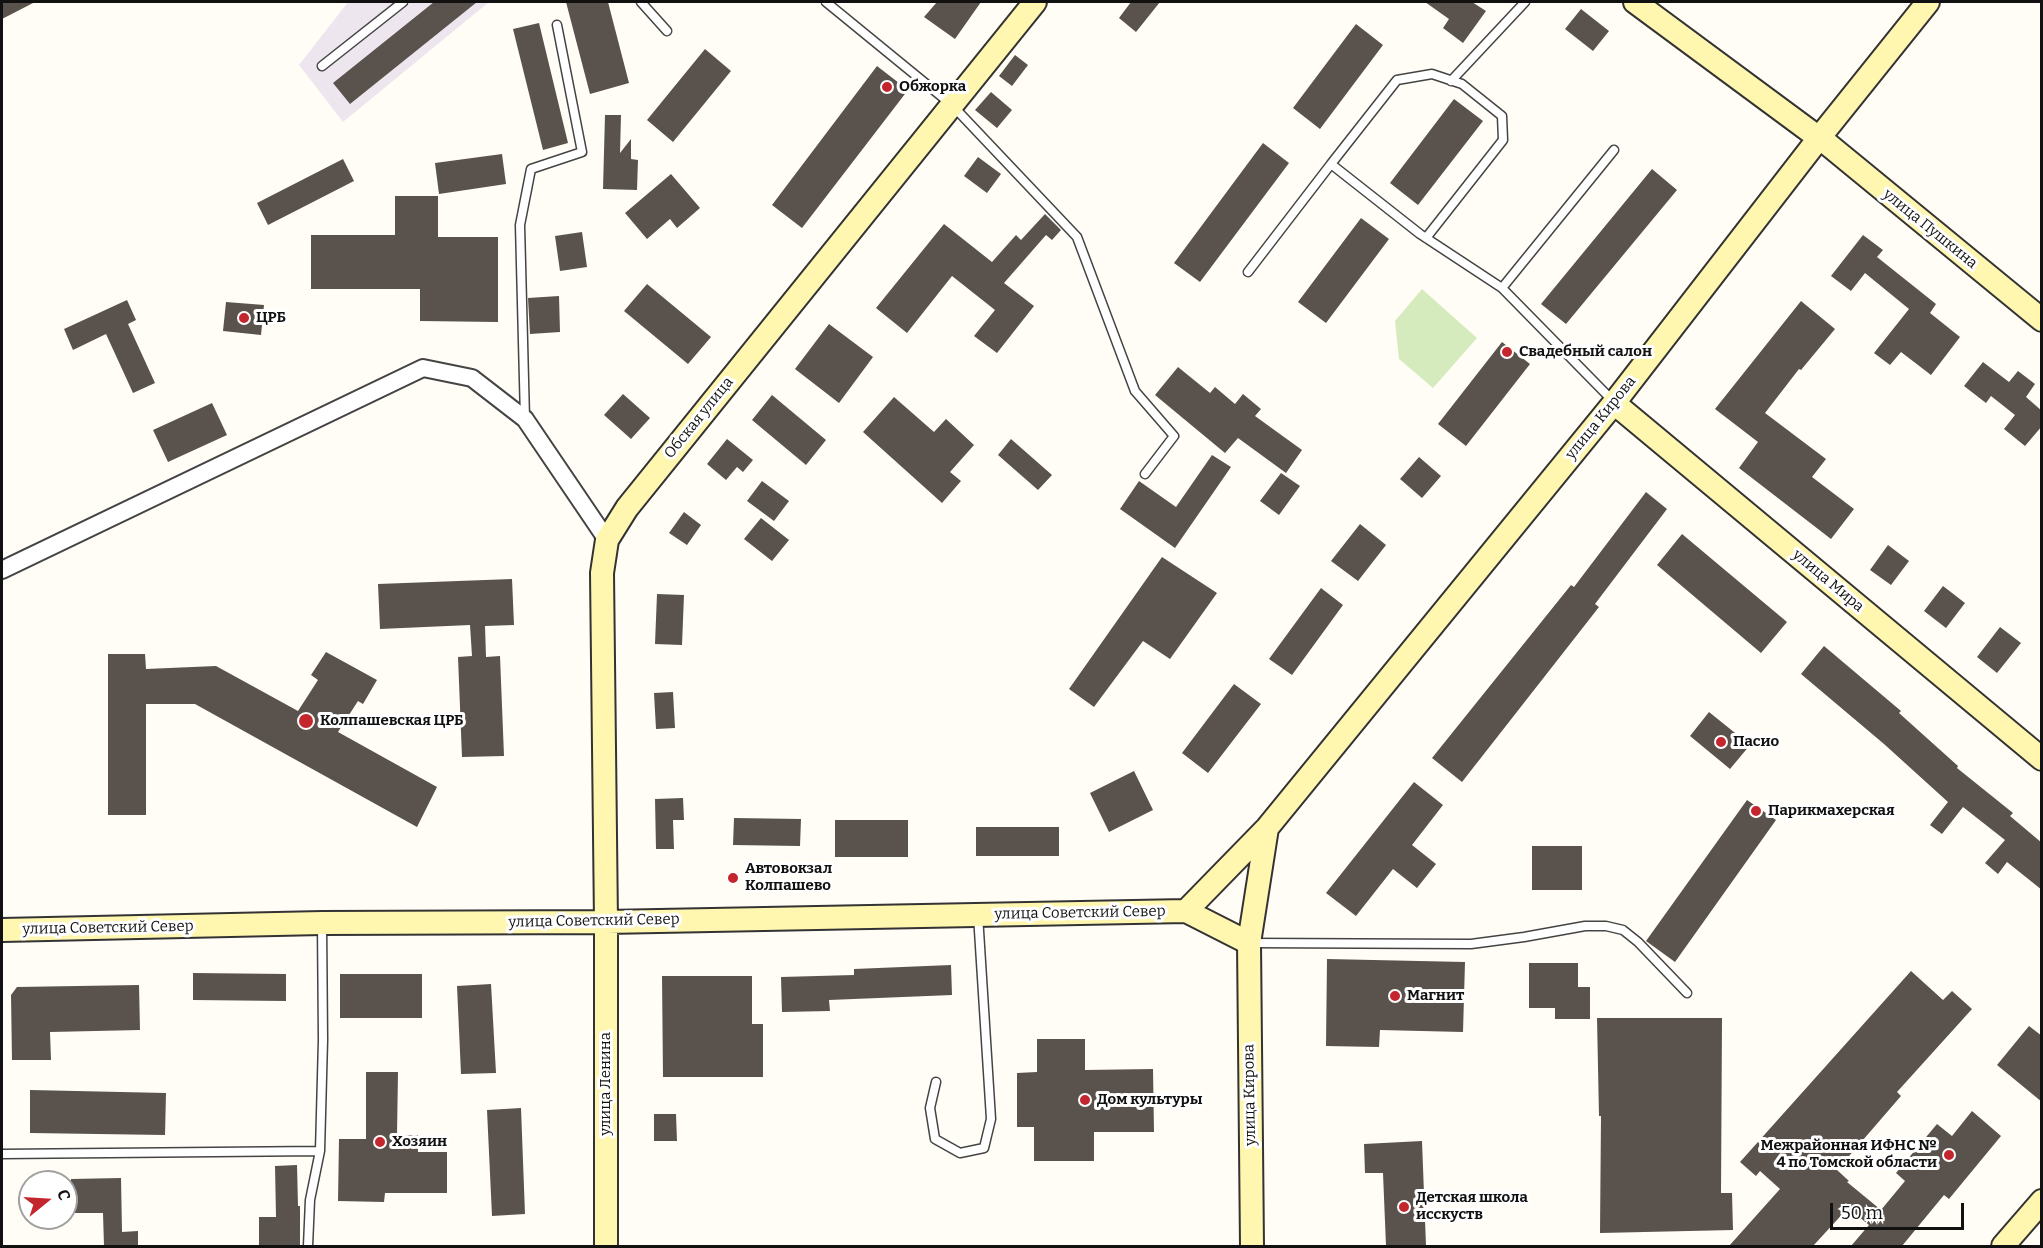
<!DOCTYPE html>
<meta charset="utf-8">
<style>
body{margin:0}
#map{position:relative;width:2043px;height:1248px;overflow:hidden;background:#fffdf5;font-family:Bitter,serif}
canvas{display:block}
.frame{position:absolute;inset:0;border:3px solid #111;pointer-events:none}
.north{position:absolute;left:18px;top:1170px;width:60px;height:60px;box-sizing:border-box;background:#fff;border:2px solid #a0a0a0;border-radius:50%;rotate:72deg;font-size:16px;font-weight:700;line-height:24px;text-align:center;color:#111}
.north::after{content:'';display:block;margin:auto;width:21px;height:27px;background:#c4262e;clip-path:polygon(50% 0,100% 100%,50% 72%,0 100%)}
.scale{position:absolute;left:1830px;top:1203px;width:134px;height:27px;box-sizing:border-box;border:3px solid #111;border-top:0;padding-left:8px;font-size:18px;line-height:21px;white-space:nowrap;color:#111;-webkit-text-stroke:4px #fff;paint-order:stroke}
</style>
<div id="map">
<canvas width="2043" height="1248"></canvas>
<div class="frame"></div>
<div class="north">С</div>
<div class="scale">50 m</div>
</div>
<script>
const g = document.querySelector('canvas').getContext('2d');
g.lineJoin = 'round';
function paint(path, color) {
  g.fillStyle = color;
  g.fill(path, 'evenodd');
}
function shape(rows) {
  const path = new Path2D();
  for (const r of rows) {
    path.moveTo(r[0], r[1]);
    for (let i = 2; i < r.length; i += 2) path.lineTo(r[i], r[i + 1]);
  }
  return path;
}
function stroke(path, color, width, dash) {
  g.strokeStyle = color;
  g.lineWidth = width;
  g.lineCap = dash ? 'butt' : 'round';
  g.setLineDash(dash || []);
  g.stroke(path);
}
function drawText(font, color, halo, rows, align = 'center') {
  g.font = font + ' Bitter,serif';
  g.lineWidth = 6;
  g.setLineDash([]);
  g.textBaseline = 'middle';
  g.strokeStyle = halo;
  g.fillStyle = color;
  for (const [text, x, y, turn = 0] of rows) {
    g.save();
    g.translate(x, y);
    g.rotate((+turn || 0) * Math.PI / 180);
    g.textAlign = isNaN(turn) ? turn : align;
    if (halo) g.strokeText(text, 0, 0);
    g.fillText(text, 0, 0);
    g.restore();
  }
}
const industrial = shape([
 [348,2,489,2,343,122,299,65]
]);
const green = shape([
 [1422,289,1477,338,1433,388,1399,359,1395,321]
]);
const building = shape([
 [2,2,35,2,2,19],
 [434,2,477,2,350,104,333,83],
 [566,2,608,2,629,83,590,94],
 [937,2,981,2,955,39,924,17],
 [1131,2,1160,2,1136,32,1119,18],
 [1425,2,1472,2,1486,11,1463,43,1443,28,1449,19],
 [1581,9,1609,31,1593,51,1565,29],
 [539,23,568,143,543,150,513,29],
 [1356,24,1383,45,1320,129,1293,108],
 [705,49,731,71,673,142,647,120],
 [1015,55,1028,65,1012,86,999,76],
 [877,66,908,90,802,228,772,205],
 [991,92,1012,110,997,128,975,110],
 [1454,99,1483,121,1418,205,1390,183],
 [605,115,621,115,620,153,631,139,631,159,638,160,637,190,603,189],
 [1263,143,1289,163,1200,282,1174,263],
 [502,154,506,184,439,194,435,163],
 [978,157,1001,174,987,193,964,176],
 [343,159,354,181,268,225,257,203],
 [1652,169,1677,190,1566,324,1541,304],
 [671,174,700,208,677,228,670,219,647,239,625,213],
 [395,196,438,196,438,237,498,237,498,322,420,321,420,289,311,289,311,235,395,235],
 [1045,214,1061,230,1052,240,1046,235,1004,283,1034,306,997,353,974,336,995,310,952,276,907,333,876,308,944,224,992,262,1016,235,1021,240],
 [1361,218,1389,239,1326,323,1298,302],
 [582,232,587,267,560,271,555,236],
 [1863,235,1883,250,1877,257,1936,304,1930,313,1960,337,1931,375,1901,352,1890,365,1874,353,1909,309,1865,273,1851,291,1831,276],
 [647,284,711,337,688,364,624,311],
 [559,296,560,332,530,334,528,298],
 [127,300,136,320,128,324,155,383,133,393,106,334,73,350,64,329],
 [1801,301,1835,329,1801,370,1799,369,1765,413,1826,459,1812,477,1854,509,1831,539,1739,468,1758,442,1715,409],
 [226,302,264,305,261,335,223,331],
 [829,324,873,357,839,403,795,369],
 [1502,342,1530,364,1466,446,1438,424],
 [1983,362,2009,382,2018,371,2035,384,2026,397,2042,411,2042,426,2025,446,2004,429,2015,415,1991,396,1986,403,1964,386],
 [1178,367,1210,393,1215,387,1235,404,1243,394,1261,409,1255,416,1302,450,1286,473,1238,438,1225,453,1155,395],
 [623,394,650,418,631,439,604,415],
 [772,395,826,440,806,465,752,420],
 [894,397,934,432,946,419,974,445,950,472,961,481,942,503,863,432],
 [212,403,227,435,168,462,153,430],
 [727,439,753,460,743,472,737,467,726,480,707,464],
 [1011,439,1052,475,1038,490,998,455],
 [1212,455,1231,467,1175,548,1120,509,1139,481,1176,507],
 [1419,457,1441,476,1422,498,1400,479],
 [1281,473,1300,486,1279,515,1260,501],
 [762,481,789,501,774,521,747,501],
 [1646,492,1667,509,1595,604,1599,607,1462,782,1432,758,1571,585,1574,587],
 [684,512,701,525,687,545,669,533],
 [761,518,789,540,772,561,744,539],
 [1360,524,1386,545,1358,581,1331,561],
 [1682,534,1787,622,1761,653,1657,565],
 [1888,545,1909,561,1891,585,1870,570],
 [1162,557,1217,593,1170,659,1143,641,1094,707,1069,689],
 [512,579,514,625,485,626,486,657,500,656,504,756,462,757,458,657,472,656,470,625,380,629,378,584],
 [1943,586,1965,603,1946,628,1924,611],
 [1321,588,1343,605,1292,675,1269,659],
 [657,594,684,595,682,645,655,644],
 [2000,627,2021,643,1997,673,1977,657],
 [1824,646,1901,711,1899,713,1958,766,1957,768,2013,813,2010,816,2042,843,2042,890,2007,862,1998,874,1985,863,2005,840,1963,807,1942,834,1930,825,1948,802,1884,744,1801,674],
 [326,652,377,680,363,704,358,701,338,732,437,787,417,827,195,704,146,704,146,815,108,815,108,654,145,654,146,669,216,666,298,711,318,680,311,675],
 [1234,684,1261,704,1208,773,1182,753],
 [673,692,675,728,656,729,654,693],
 [1709,712,1750,745,1730,769,1690,736],
 [1134,771,1153,810,1109,832,1090,793],
 [1414,782,1443,805,1412,845,1436,864,1417,888,1393,869,1356,916,1326,893],
 [683,798,684,820,673,820,674,849,656,849,655,799],
 [1747,800,1776,820,1675,962,1646,941],
 [734,818,801,819,800,846,733,845],
 [835,820,908,820,908,857,835,857],
 [976,827,1059,827,1059,856,976,856],
 [1532,846,1582,846,1582,890,1532,890],
 [1327,959,1465,962,1463,1032,1380,1030,1379,1047,1326,1046],
 [1529,963,1578,963,1578,987,1590,987,1590,1019,1555,1019,1555,1008,1529,1008],
 [951,965,952,995,829,1000,830,1011,782,1012,781,977,854,975,854,969],
 [1911,971,1943,1000,1952,991,1972,1009,1897,1092,1901,1096,1837,1170,1849,1181,1847,1182,1881,1210,1905,1181,1896,1173,1937,1124,1952,1136,1972,1111,2001,1136,1949,1199,1944,1195,1902,1246,1851,1246,1869,1225,1848,1208,1813,1246,1729,1246,1780,1189,1760,1171,1756,1176,1740,1162],
 [193,973,286,974,286,1001,193,1000],
 [340,974,422,974,422,1018,340,1018],
 [662,976,752,976,752,1024,763,1024,763,1077,663,1077],
 [491,984,496,1073,461,1074,457,986],
 [139,985,140,1030,50,1032,51,1060,12,1060,11,995,17,987],
 [1597,1018,1722,1018,1721,1193,1732,1193,1733,1230,1600,1233,1601,1116,1599,1116],
 [2029,1026,2042,1036,2042,1102,1997,1065],
 [1037,1039,1085,1039,1085,1070,1153,1069,1154,1132,1094,1132,1094,1161,1034,1161,1034,1127,1017,1127,1017,1073,1037,1072],
 [366,1072,398,1072,397,1135,418,1135,418,1152,447,1152,447,1193,385,1193,384,1202,338,1201,339,1139,366,1139],
 [30,1090,166,1093,165,1135,30,1133],
 [521,1108,525,1214,492,1216,487,1110],
 [654,1114,676,1114,677,1141,654,1141],
 [1422,1141,1426,1246,1386,1246,1383,1173,1365,1173,1364,1144],
 [297,1165,298,1206,300,1206,300,1246,259,1246,259,1217,276,1217,275,1166],
 [121,1178,122,1232,138,1231,138,1246,104,1246,103,1213,71,1213,71,1179]
]);
const lane = shape([
 [641,2,667,31],
 [826,2,952,105,1077,237,1135,391,1174,436,1145,474],
 [322,66,403,2],
 [1451,81,1525,2],
 [1331,164,1397,80,1432,74,1462,84,1502,116,1503,140,1426,238],
 [1248,272,1331,164,1420,234,1502,288,1614,402],
 [1502,288,1614,150],
 [525,419,520,225,531,169,582,152,557,25],
 [1249,943,1471,944,1524,937,1585,926,1606,926,1623,930,1638,942,1687,993],
 [936,1082,930,1108,935,1139,960,1153,984,1148,991,1119,978,915],
 [2,1154,320,1151],
 [308,1246,310,1200,320,1151,323,1040,322,924]
]);
const street = shape([
 [2,570,423,368,472,378,525,419,607,540]
]);
const secondary = shape([
 [1635,2,1819,138],
 [1819,137,2042,320],
 [1614,403,2042,759],
 [1186,911,1267,828,1614,403,1819,138,1928,2],
 [2,930,322,923,606,922,1186,911,1249,943],
 [606,1246,606,922,602,573,607,540,627,508,1035,2],
 [1252,1246,1249,943,1267,828],
 [2003,1246,2042,1201]
]);
const markers = [
 [887,87,6,"#c4262e"],
 [244,318,6,"#c4262e"],
 [1507,352,6,"#c4262e"],
 [306,721,8,"#c4262e"],
 [1721,742,6,"#c4262e"],
 [1756,811,6,"#c4262e"],
 [733,878,6,"#c4262e"],
 [1395,996,6,"#c4262e"],
 [1085,1100,6,"#c4262e"],
 [380,1142,6,"#c4262e"],
 [1949,1155,6,"#c4262e"],
 [1404,1207,6,"#c4262e"]
];
const poiNames = [
 ["Обжорка",899,87],
 ["ЦРБ",256,318],
 ["Свадебный салон",1519,352],
 ["Колпашевская ЦРБ",320,721],
 ["Пасио",1733,742],
 ["Парикмахерская",1768,811],
 ["Автовокзал",745,869],
 ["Колпашево",745,886],
 ["Магнит",1407,996],
 ["Дом культуры",1097,1100],
 ["Хозяин",392,1142],
 ["Межрайонная ИФНС №",1937,1146,"right"],
 ["4 по Томской области",1937,1163,"right"],
 ["Детская школа",1416,1198],
 ["исскуств",1416,1215]
];
const streetNames = [
 ["улица Пушкина",1930,229,39],
 ["Обская улица",699,418,-51],
 ["улица Кирова",1601,418,-51],
 ["улица Мира",1828,581,40],
 ["улица Советский Север",1080,913,-1],
 ["улица Советский Север",594,921,-1],
 ["улица Советский Север",108,928,-1],
 ["улица Ленина",606,1084,-90],
 ["улица Кирова",1250,1095,-91]
];
paint(industrial, '#eee6ef');
paint(green, '#d5ebbd');
paint(building, '#5a524d');
stroke(lane, '#444', 11);
stroke(street, '#444', 20);
stroke(secondary, '#333', 26);
stroke(lane, '#fff', 8);
stroke(street, '#fff', 16);
stroke(secondary, '#fff6b0', 22);
for (const [x, y, r, color] of markers) {
  const dot = new Path2D();
  dot.arc(x, y, r, 0, 2 * Math.PI);
  g.fillStyle = color;
  g.fill(dot);
  stroke(dot, '#fff', 2);
}
drawText('bold 15px', '#111', '#fff', poiNames, 'left');
drawText('15px', '#111', '#fff', streetNames);
</script>
